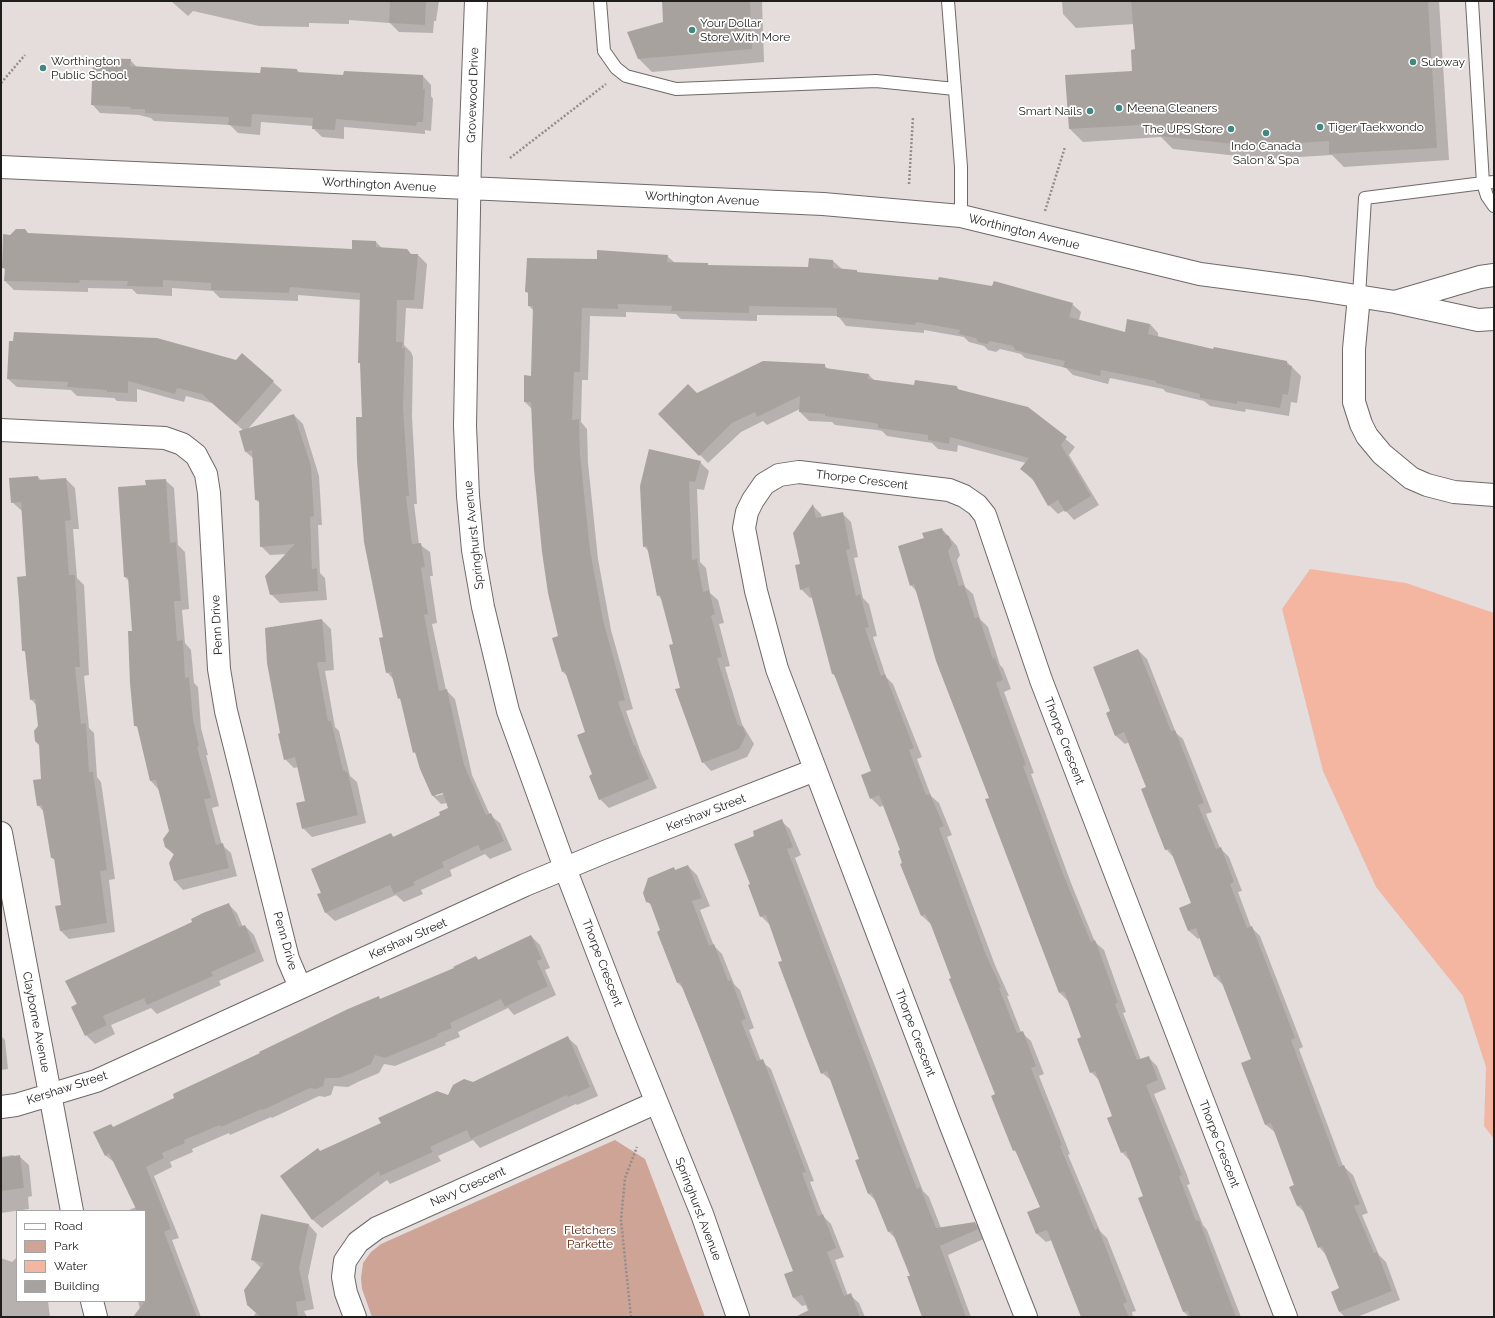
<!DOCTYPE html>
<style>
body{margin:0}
#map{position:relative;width:1495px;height:1318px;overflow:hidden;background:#e4dddb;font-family:Raleway,sans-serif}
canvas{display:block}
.frame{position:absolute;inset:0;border:2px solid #201e1d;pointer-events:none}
.legend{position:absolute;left:16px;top:1210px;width:130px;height:92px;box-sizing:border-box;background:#fff;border:1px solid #a6a5a5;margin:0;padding:5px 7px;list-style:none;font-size:12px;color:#201e1d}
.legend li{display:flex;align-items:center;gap:8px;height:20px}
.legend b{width:20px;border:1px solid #a6a5a5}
</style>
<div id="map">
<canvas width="1495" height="1318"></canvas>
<div class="frame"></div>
<ul class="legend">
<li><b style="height:5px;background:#fff"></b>Road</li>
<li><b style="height:11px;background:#cda496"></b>Park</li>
<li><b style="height:11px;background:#f4b6a0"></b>Water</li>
<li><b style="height:11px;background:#a8a29f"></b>Building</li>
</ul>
</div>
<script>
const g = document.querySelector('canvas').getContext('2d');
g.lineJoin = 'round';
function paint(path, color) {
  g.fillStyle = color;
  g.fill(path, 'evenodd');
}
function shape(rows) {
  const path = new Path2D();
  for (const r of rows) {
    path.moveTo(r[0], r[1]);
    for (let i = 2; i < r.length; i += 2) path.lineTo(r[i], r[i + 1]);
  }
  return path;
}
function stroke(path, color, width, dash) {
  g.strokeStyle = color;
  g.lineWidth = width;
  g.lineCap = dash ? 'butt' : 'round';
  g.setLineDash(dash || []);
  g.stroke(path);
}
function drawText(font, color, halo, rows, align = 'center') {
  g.font = font + ' Raleway,sans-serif';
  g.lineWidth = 3.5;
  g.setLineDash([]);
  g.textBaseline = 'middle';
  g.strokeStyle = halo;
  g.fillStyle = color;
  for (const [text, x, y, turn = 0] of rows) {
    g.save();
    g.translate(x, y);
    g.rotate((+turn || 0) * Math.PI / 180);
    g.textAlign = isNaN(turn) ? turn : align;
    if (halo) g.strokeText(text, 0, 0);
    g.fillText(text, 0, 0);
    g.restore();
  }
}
const green = shape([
 [615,1140,645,1159,705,1317,372,1317,362,1289,361,1278,363,1263,371,1252,381,1244]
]);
const water = shape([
 [1310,569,1406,583,1494,613,1494,1139,1484,1126,1486,1067,1463,996,1376,887,1323,771,1282,609]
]);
const shadow = shape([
 [171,1,439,1,436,21,434,21,433,33,399,32,390,23,349,20,349,24,309,23,309,27,259,26,193,11,188,16],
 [663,1,762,1,764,62,652,72,639,59,664,23],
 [1062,1,1439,1,1449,160,1344,167,1332,155,1266,159,1173,149,1161,137,1083,142,1070,129,1133,72,1136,50,1134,24,1076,28,1063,14],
 [130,60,137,67,261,74,297,70,300,73,344,76,423,76,431,85,431,96,433,99,431,131,425,130,425,134,344,127,344,139,322,137,313,128,313,126,261,122,260,135,238,133,230,125,154,121,151,118,139,115,100,113,92,104],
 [28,234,353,250,376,242,383,249,418,255,427,264,423,309,406,308,404,345,411,352,413,357,412,417,417,504,414,504,419,544,430,552,433,576,430,576,437,623,432,624,446,690,455,699,472,775,490,815,500,823,512,850,490,859,485,854,450,870,452,876,421,890,423,894,404,902,396,895,335,921,326,913,322,893,391,834,394,838,441,815,449,809,447,803,441,804,433,796,417,755,414,752,402,701,399,698,394,680,387,672,363,418,361,365,359,362,361,300,298,295,298,301,220,298,213,291,172,288,172,296,137,294,132,289,88,288,88,292,14,290,5,281,6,270,3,268,11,236],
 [448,791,448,793,436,796,436,794],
 [667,256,675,263,709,266,809,268,833,261,842,269,857,271,859,273,1072,304,1081,312,1079,320,1125,333,1150,324,1158,333,1158,337,1213,350,1286,361,1301,376,1297,403,1291,402,1289,416,1246,409,1245,412,1210,406,1204,401,1166,392,1163,389,1110,378,1108,384,1073,375,1066,368,1025,358,1021,354,1000,349,996,352,988,350,984,346,969,342,964,337,924,330,924,333,846,326,838,316,757,315,757,321,681,319,676,314,626,312,626,317,590,316,588,380,582,380,581,422,587,429,588,463,598,559,611,630,633,709,626,711,641,753,657,788,609,808,600,799,593,775,586,733,568,677,563,672,532,409,525,402,532,377,534,311,529,306,529,294,526,292,598,260],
 [824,365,829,370,869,375,874,380,915,386,957,387,960,391,1028,408,1075,447,1069,455,1099,505,1074,520,1065,510,1058,514,1049,505,1035,482,1021,469,1026,463,958,445,957,452,938,449,932,443,887,436,882,431,877,430,835,425,832,422,809,421,800,412,800,409,767,425,763,421,741,432,708,463,660,414,697,395],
 [8,379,273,382,282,390,247,430,294,415,303,424,319,476,322,525,318,525,320,573,325,578,327,600,280,603,271,594,266,577,288,554,270,555,261,546,260,503,256,500,254,459,246,452,244,431,212,403,186,396,184,402,137,389,137,402,117,401,114,398,77,396,71,390,17,387],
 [700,462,709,471,704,490,697,489,700,562,706,568,710,593,718,600,724,623,719,624,730,666,725,667,742,724,754,744,747,757,711,771,703,762,681,689,674,645,662,600,658,595,649,552,644,546],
 [38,477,42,481,66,479,75,488,79,529,73,529,77,578,84,585,89,675,84,676,89,728,94,733,97,777,101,782,115,879,109,880,115,932,69,939,60,930,63,906,56,861,52,858,44,812,38,805,43,780,37,706,31,699,26,653,23,650,28,577,22,511,12,502],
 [165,480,174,488,178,545,185,552,189,609,182,610,185,643,191,650,194,683,198,687,201,728,208,755,206,755,219,806,212,808,222,845,231,853,237,876,183,890,175,881,170,863,174,855,166,846,170,832,159,790,151,781,138,728,135,725,133,632,129,581,125,577,147,486],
 [813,506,821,514,822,518,842,513,851,522,858,557,854,558,863,598,869,604,877,636,873,637,886,677,893,684,922,757,917,759,931,796,939,803,952,835,947,837,995,965,1009,996,1007,996,1021,1032,1031,1041,1044,1074,1039,1076,1070,1154,1068,1155,1100,1231,1107,1238,1136,1311,1132,1312,1133,1317,1082,1317,1052,1240,1046,1242,1037,1234,1029,1212,1041,1208,1018,1154,1014,1150,997,1095,931,924,922,916,904,863,902,850,884,805,880,807,871,798,872,772,836,677,833,674,813,597,810,598,801,589,801,564],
 [942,529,957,546,960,555,957,560,965,587,973,594,980,619,988,627,1000,665,1003,668,1011,689,1004,692,1034,773,1031,774,1071,883,1095,942,1104,950,1126,1012,1123,1013,1141,1060,1148,1057,1157,1066,1166,1089,1154,1094,1187,1175,1190,1184,1187,1185,1203,1225,1207,1230,1241,1317,1189,1317,1184,1312,1144,1197,1130,1161,1122,1152,1114,1116,1100,1081,1091,1072,1082,1038,1069,1002,1060,993,1047,959,916,591,911,585,925,539],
 [322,620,331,629,334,670,325,671,335,727,339,731,350,776,357,782,366,823,312,837,303,828,307,802,298,767,294,768,285,759,266,628],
 [1138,650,1147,659,1176,733,1183,739,1212,812,1206,814,1220,848,1229,857,1242,891,1238,892,1251,927,1260,936,1303,1047,1299,1049,1343,1166,1353,1175,1368,1213,1362,1215,1379,1255,1386,1262,1400,1300,1357,1317,1345,1317,1340,1312,1332,1292,1341,1289,1327,1256,1319,1247,1305,1213,1298,1206,1295,1185,1276,1133,1266,1125,1242,1064,1252,1060,1223,985,1215,977,1200,938,1198,939,1189,931,1181,908,1193,904,1174,858,1167,850,1142,790,1147,788,1129,742,1125,744,1116,736,1111,712],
 [781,821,790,829,801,855,795,858,923,1191,929,1197,941,1228,975,1223,984,1232,986,1238,948,1255,971,1317,922,1317,923,1316,911,1276,896,1239,889,1232,877,1202,869,1194,860,1159,832,1081,822,1073,770,925,761,916,751,884,756,836],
 [688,866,697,875,710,906,700,910,714,946,722,954,734,984,740,990,754,1028,749,1030,761,1061,771,1069,814,1181,810,1182,823,1216,831,1224,844,1257,835,1260,848,1296,850,1295,859,1303,865,1317,810,1317,806,1305,802,1306,794,1298,795,1271,683,988,678,983,659,932,661,931,652,906,647,901,674,869,676,871],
 [228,904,237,913,243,927,245,926,254,935,264,961,219,981,221,985,157,1014,151,1008,111,1025,115,1034,95,1044,86,1035,72,1007,193,922],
 [531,936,540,945,550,968,545,970,556,995,514,1015,508,1008,458,1032,460,1037,445,1043,446,1045,395,1066,384,1064,379,1073,360,1081,348,1087,334,1086,331,1095,325,1097,319,1096,272,1118,271,1117,230,1135,229,1133,192,1149,193,1152,170,1162,172,1167,154,1176,179,1238,172,1240,201,1317,142,1317,138,1301,145,1301,145,1211,127,1211,136,1207,115,1163,105,1155,111,1125,114,1128,381,1000,455,969,476,957,479,960],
 [1,1036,5,1040,8,1069,1,1070],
 [568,1038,577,1046,598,1096,577,1105,576,1104,480,1148,473,1140,438,1156,441,1161,390,1184,387,1180,322,1228,313,1220,281,1176,320,1152,448,1096],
 [13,1155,15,1157,20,1157,29,1165,32,1196,28,1197,29,1209,1,1213,1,1157],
 [309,1225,317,1234,308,1277,314,1309,304,1311,307,1317,253,1317,256,1313,248,1305,261,1268,252,1259],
 [17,1257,17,1301,48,1301,50,1317,1,1317,1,1258,12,1262]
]);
const building = shape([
 [390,1,426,1,425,25,389,23],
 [662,1,750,1,752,49,638,59,627,32,663,22],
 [1131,1,1428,1,1437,148,1329,154,1329,141,1252,146,1159,136,1158,124,1069,129,1065,75,1132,71,1131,50,1135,49],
 [93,58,131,59,130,66,177,69,260,73,261,67,297,69,297,72,343,75,344,71,423,75,423,89,425,89,423,122,417,122,416,126,336,119,335,130,312,129,313,118,252,114,251,127,228,125,229,117,145,113,145,109,131,109,131,107,91,105],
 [16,229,25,229,28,233,332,248,352,249,352,240,376,241,376,247,407,249,411,254,418,254,414,300,397,300,396,342,403,342,402,348,405,348,403,408,409,496,406,496,412,544,421,543,425,567,421,568,428,614,424,615,439,691,447,689,464,765,486,815,491,813,504,841,481,851,478,845,442,862,444,867,413,882,415,885,394,894,390,885,325,913,317,894,321,893,311,869,391,833,393,837,440,815,439,812,448,808,443,793,432,796,420,769,415,752,413,753,400,698,398,699,391,672,386,673,379,638,383,637,364,542,357,461,356,417,362,417,360,363,358,363,360,293,290,287,289,293,211,290,211,283,163,280,163,287,127,286,128,281,80,280,79,283,4,281,5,268,2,268,3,234,10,235],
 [597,250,668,255,667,262,708,263,708,265,808,267,809,258,833,260,833,268,857,270,857,272,938,280,939,277,992,286,994,281,1073,303,1069,317,1125,332,1127,319,1150,324,1148,334,1213,349,1214,347,1287,361,1287,365,1292,366,1288,395,1283,394,1280,408,1237,401,1237,404,1200,398,1200,394,1156,383,1156,381,1101,370,1100,376,1063,367,1065,361,1026,353,1015,350,1013,346,990,341,987,344,978,342,976,338,959,334,960,330,916,322,915,325,837,317,837,308,749,306,749,313,671,311,672,306,618,304,618,309,582,308,580,372,574,372,572,420,579,419,580,454,590,550,603,620,625,700,618,702,634,746,635,745,649,779,599,800,589,776,592,774,577,735,585,732,565,671,562,672,552,638,558,636,548,593,542,552,534,470,531,402,524,402,524,375,531,376,533,306,528,306,528,292,525,292,527,258,597,259],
 [14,332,157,338,236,360,242,353,274,381,236,424,202,394,177,388,175,394,128,381,128,393,107,392,107,390,67,387,68,382,7,379,9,341,13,341],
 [763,361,825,364,825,368,869,374,868,379,914,385,915,380,957,386,957,389,1028,407,1067,437,1061,445,1091,496,1065,512,1058,500,1048,506,1032,478,1020,469,1029,458,950,437,949,444,928,440,928,435,878,428,878,424,868,422,825,416,825,414,799,412,800,396,757,417,755,412,732,423,699,456,658,414,688,384,697,393],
 [294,414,311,466,314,516,310,517,312,569,317,568,318,591,270,595,265,576,295,544,260,547,259,500,255,500,252,450,245,452,239,431],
 [649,449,701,461,695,482,689,481,692,560,697,559,703,592,709,590,715,614,711,616,722,657,717,658,734,714,738,725,743,727,746,735,739,749,702,763,675,689,680,688,669,645,673,644,660,595,657,596,647,546,643,547,640,486],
 [38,476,38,480,66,478,71,520,65,521,69,575,75,575,80,667,75,667,81,724,86,723,89,772,93,772,107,870,100,871,107,923,60,931,55,906,61,905,54,858,51,858,42,805,37,806,33,780,41,779,39,745,35,741,34,731,38,726,35,699,30,700,25,651,22,651,19,601,17,577,26,576,21,502,11,503,9,478],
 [166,479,170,543,176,542,181,601,174,601,177,641,183,640,185,678,189,677,193,719,199,746,197,747,211,798,204,799,216,845,223,843,229,868,174,881,169,863,174,854,165,847,163,839,169,831,156,780,150,781,137,726,134,726,130,683,128,631,132,631,128,577,124,577,118,487,146,485,145,480],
 [813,504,816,518,843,512,850,549,846,550,856,596,860,594,869,627,865,628,881,676,885,674,914,748,909,750,926,795,930,794,944,826,939,828,986,955,1001,987,999,988,1017,1033,1023,1031,1036,1066,1031,1068,1062,1145,1060,1146,1095,1230,1098,1228,1127,1302,1123,1304,1129,1317,1081,1317,1047,1230,1036,1234,1027,1212,1040,1207,1015,1150,1013,1151,991,1096,995,1094,949,979,951,978,931,925,925,914,921,916,900,864,902,863,898,851,900,850,879,795,870,799,861,775,871,771,834,674,832,674,809,587,800,590,795,565,800,564,793,533],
 [942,528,944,534,949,536,952,545,948,551,959,586,964,585,975,618,979,617,993,659,995,658,1003,680,996,683,1026,765,1023,766,1063,874,1091,942,1095,940,1118,1003,1115,1004,1137,1060,1149,1056,1158,1080,1146,1085,1182,1175,1179,1176,1196,1221,1199,1220,1236,1317,1190,1317,1188,1311,1183,1312,1138,1198,1143,1196,1126,1151,1121,1153,1107,1118,1112,1116,1095,1071,1090,1073,1077,1039,1081,1037,1064,991,1059,993,985,799,989,798,936,661,914,584,910,586,898,546,924,538,922,533],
 [322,619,326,662,317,662,328,721,331,721,343,770,348,773,358,815,302,829,296,803,305,801,295,757,284,760,278,734,280,733,267,663,265,628],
 [1138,649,1171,731,1175,730,1204,803,1198,805,1216,849,1221,847,1234,882,1230,884,1247,928,1252,926,1295,1038,1291,1040,1339,1167,1344,1165,1360,1204,1354,1206,1374,1253,1377,1252,1392,1291,1339,1312,1331,1292,1339,1288,1322,1246,1318,1248,1301,1205,1297,1206,1289,1187,1294,1185,1271,1123,1265,1125,1241,1063,1251,1059,1219,975,1214,977,1196,928,1188,931,1179,908,1191,903,1170,849,1165,850,1141,789,1146,787,1124,732,1115,736,1106,713,1110,711,1093,667],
 [782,819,793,847,787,849,917,1189,920,1187,936,1228,975,1222,978,1229,940,1246,966,1317,922,1317,907,1276,910,1276,892,1231,888,1232,872,1193,868,1194,855,1160,859,1159,827,1071,821,1074,808,1041,778,962,782,961,766,915,760,917,748,885,750,884,734,844,754,836,753,831],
 [688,865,702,898,692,901,709,946,714,944,728,981,731,980,746,1019,741,1021,757,1061,763,1059,806,1172,802,1173,818,1216,823,1214,836,1248,827,1252,844,1296,851,1293,860,1317,795,1317,809,1310,802,1295,793,1298,784,1274,793,1271,700,1031,680,982,677,983,657,932,660,930,650,903,646,902,643,893,648,878,674,867,675,870],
 [229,903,239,927,245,925,256,952,211,972,213,976,147,1005,144,998,103,1016,107,1025,85,1036,71,1007,77,1004,65,981,192,922,191,919,203,913],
 [531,935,542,959,537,961,548,986,505,1007,501,999,450,1023,452,1028,437,1034,438,1036,385,1058,375,1055,371,1064,352,1073,339,1078,325,1078,323,1086,316,1089,310,1088,263,1110,262,1109,221,1127,220,1125,184,1140,185,1143,162,1153,164,1158,146,1167,171,1229,164,1232,197,1317,133,1317,145,1301,145,1211,137,1211,109,1153,105,1156,93,1132,111,1124,113,1127,174,1098,173,1094,260,1053,259,1052,348,1009,379,996,380,999,454,968,453,967,476,956,478,960],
 [568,1036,590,1087,568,1097,567,1095,471,1139,467,1130,430,1147,433,1152,380,1176,379,1171,312,1220,280,1176,318,1148,320,1151,381,1123,378,1118,437,1091,448,1095,453,1085,464,1079,473,1082],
 [20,1155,24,1188,1,1191,1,1158],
 [261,1214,309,1224,299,1268,306,1300,296,1302,298,1317,261,1317,247,1305,244,1290,264,1263,251,1260]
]);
const path = shape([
 [1,83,25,55],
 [510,158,606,84],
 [909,184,913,117],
 [1045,211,1065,147],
 [631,1317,621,1220,625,1178,637,1147]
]);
const service = shape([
 [600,1,604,51,616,68,626,76,676,89,876,81,955,89],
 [948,1,961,167,961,216],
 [1494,182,1483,183,1487,196,1494,206],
 [1359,296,1365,198,1483,183,1472,1]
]);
const minor = shape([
 [1,430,165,438,182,444,196,455,206,474,209,493,219,669,226,711,288,959,300,987],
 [1,833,72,1211],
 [1,1107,16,1105,96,1081,525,885,607,851,815,770],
 [92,1301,96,1317],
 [355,1317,346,1293,343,1277,345,1261,358,1242,377,1228,655,1103],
 [1026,1317,951,1126,777,669,756,591,744,528,747,512,753,500,764,484,779,475,799,472,949,490,964,496,977,505,985,515,1041,680,1286,1317]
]);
const tertiary = shape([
 [476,1,470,156,465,426,468,496,473,550,483,607,508,711,565,868,627,1029,702,1214,738,1317],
 [1,167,823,204,961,216,1200,274,1306,288,1395,302,1478,320,1494,319],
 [1359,296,1354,349,1354,402,1361,424,1367,436,1382,454,1411,478,1427,485,1454,492,1494,495],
 [1398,301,1480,277,1494,275]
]);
const markers = [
 [692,30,4,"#418880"],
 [1413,62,4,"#418880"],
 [43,68,4,"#418880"],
 [1119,108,4,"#418880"],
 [1090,111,4,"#418880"],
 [1320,127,4,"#418880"],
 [1231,129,4,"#418880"],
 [1266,133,4,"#418880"]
];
const poiNames = [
 ["Your Dollar",700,23],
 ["Store With More",700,37],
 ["Worthington",51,61],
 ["Public School",51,75],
 ["Subway",1421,62],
 ["Meena Cleaners",1127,108],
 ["Smart Nails",1082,111,"right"],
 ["Tiger Taekwondo",1328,127],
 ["The UPS Store",1223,129,"right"],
 ["Indo Canada",1266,146,"center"],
 ["Salon & Spa",1266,160,"center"]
];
const streetNames = [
 ["Grovewood Drive",473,95,-88],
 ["Worthington Avenue",379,185,3],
 ["Worthington Avenue",702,199,3],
 ["Worthington Avenue",1024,232,14],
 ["Thorpe Crescent",862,480,7],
 ["Springhurst Avenue",474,535,-96],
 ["Penn Drive",217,625,-93],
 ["Thorpe Crescent",1064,741,69],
 ["Kershaw Street",706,813,-21],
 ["Kershaw Street",408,939,-24],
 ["Penn Drive",285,941,74],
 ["Thorpe Crescent",602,963,69],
 ["Clayborne Avenue",36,1022,79],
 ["Thorpe Crescent",915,1033,69],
 ["Kershaw Street",67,1088,-18],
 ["Thorpe Crescent",1219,1144,69],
 ["Navy Crescent",468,1187,-24],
 ["Springhurst Avenue",698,1209,69]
];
const parkNames = [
 ["Fletchers",590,1230],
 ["Parkette",590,1244]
];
paint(green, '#cda496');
paint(water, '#f4b6a0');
paint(shadow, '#0003');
paint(building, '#a8a29f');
stroke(service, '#6f6967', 14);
stroke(minor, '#6f6967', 24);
stroke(tertiary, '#6f6967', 24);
stroke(path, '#928d8b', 2.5, [2, 2]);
stroke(service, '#fff', 12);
stroke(minor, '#fff', 22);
stroke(tertiary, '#fff', 22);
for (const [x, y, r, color] of markers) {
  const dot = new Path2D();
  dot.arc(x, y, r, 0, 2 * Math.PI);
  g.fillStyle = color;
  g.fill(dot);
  stroke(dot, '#fff', 1.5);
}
drawText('12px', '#201e1d', '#fff', poiNames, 'left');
drawText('12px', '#201e1d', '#fff', streetNames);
drawText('12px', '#541e08', '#fff', parkNames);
</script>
